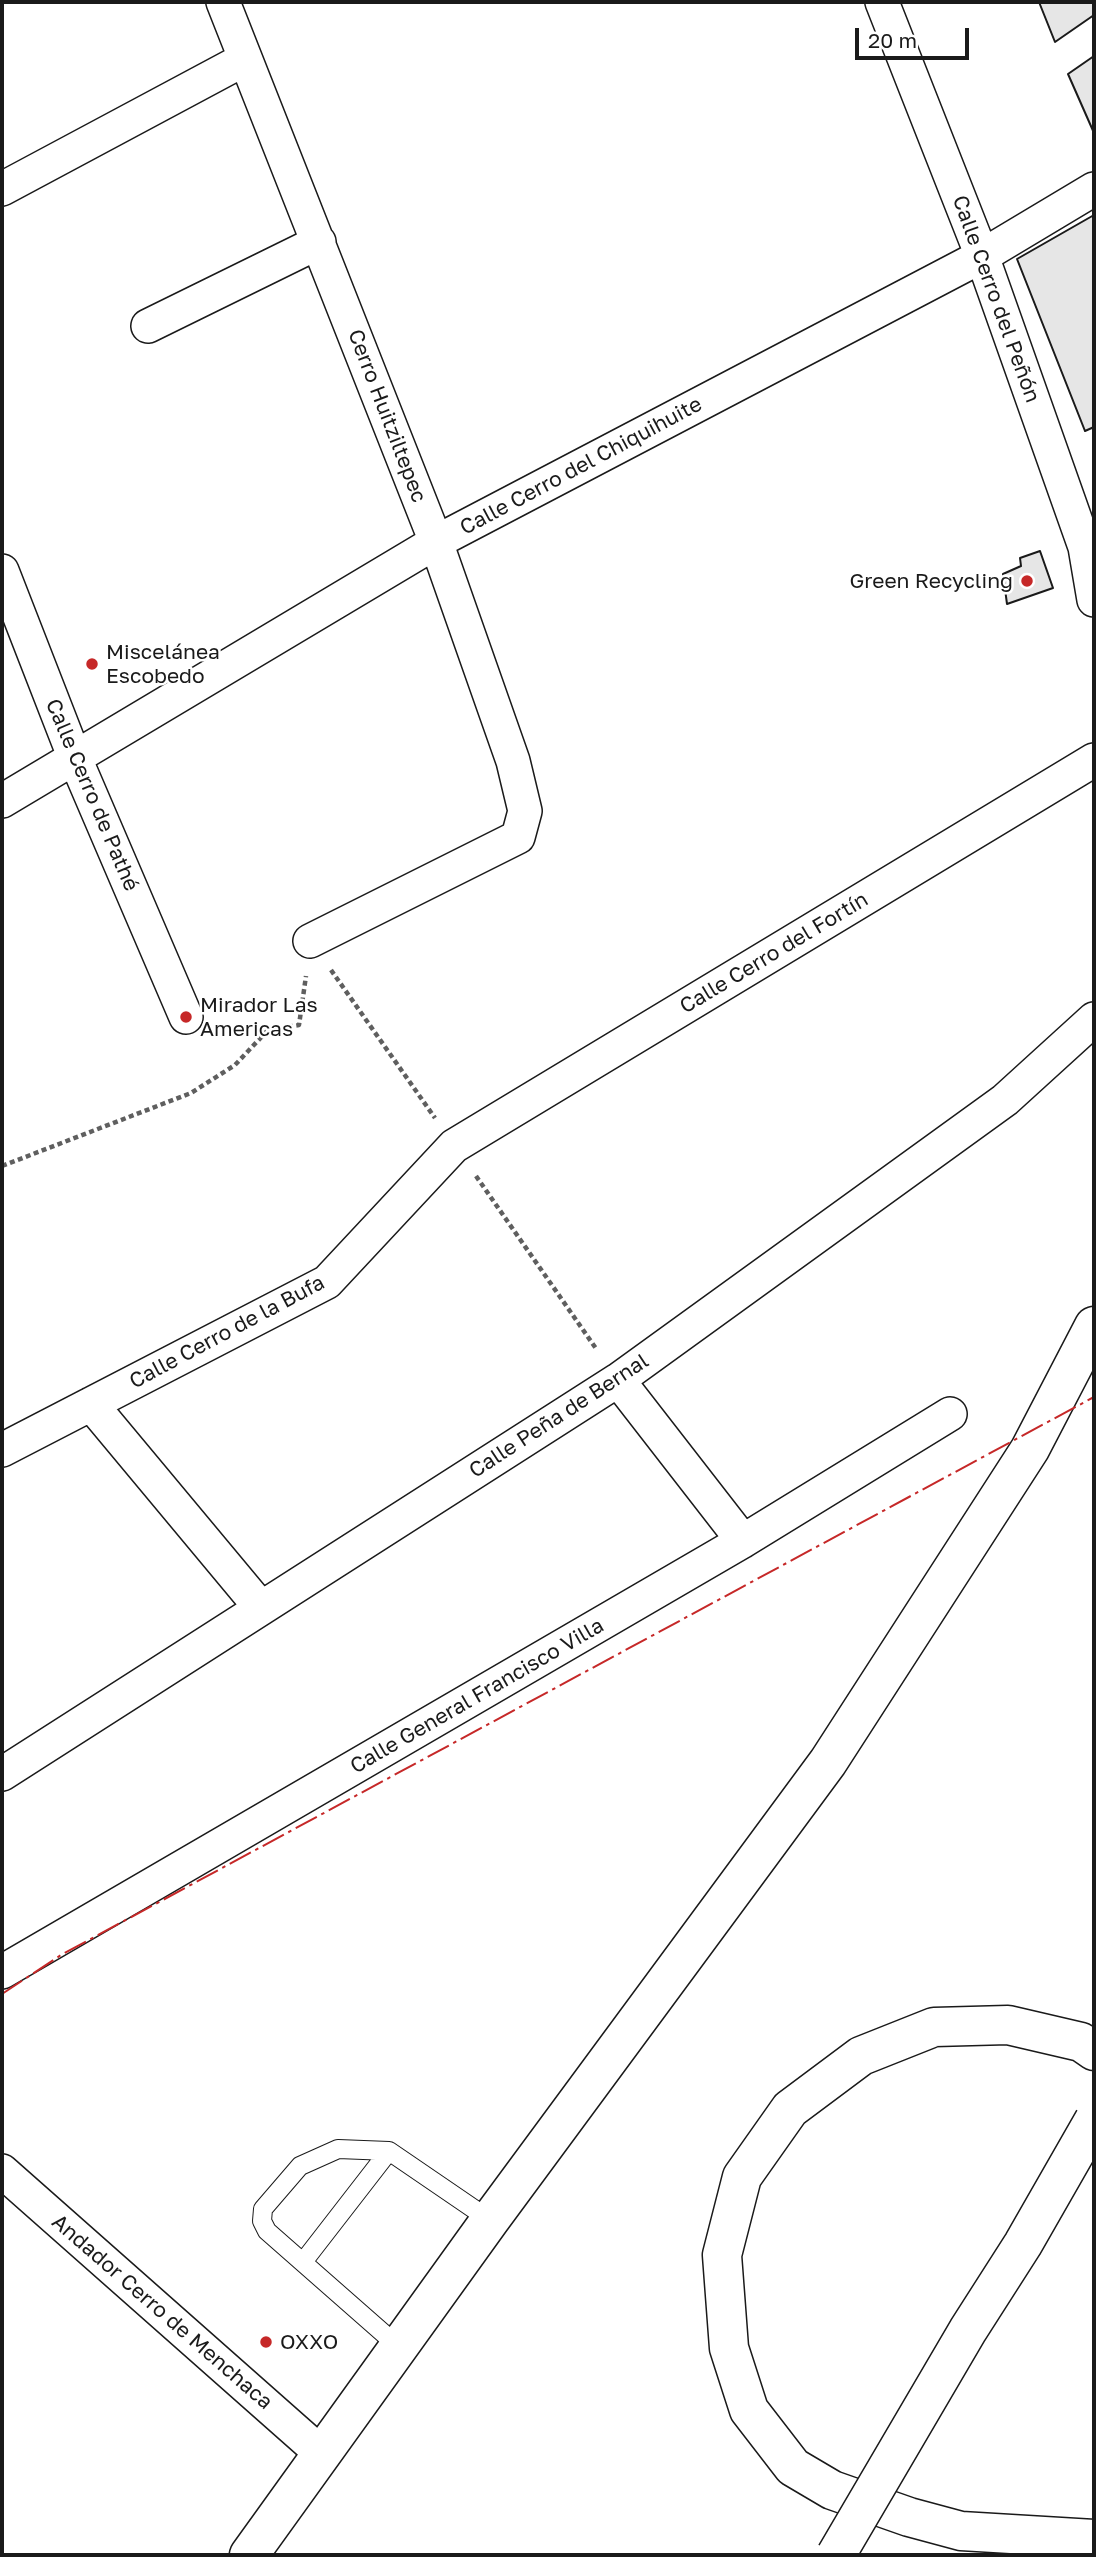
<!DOCTYPE html>
<meta charset="utf-8">
<style>
body{margin:0}
#map{position:relative;width:1096px;height:2557px;overflow:hidden;background:#fff;font-family:"Golos Text",sans-serif}
canvas{display:block}
.frame{position:absolute;inset:0;border:4px solid #1a1a1a;pointer-events:none}
.scale{position:absolute;left:855px;top:28px;width:114px;height:32px;box-sizing:border-box;border:4px solid #1a1a1a;border-top:0;padding-left:9px;font-size:21px;line-height:24px;white-space:nowrap;color:#1a1a1a;-webkit-text-stroke:5px #fff;paint-order:stroke}
</style>
<div id="map">
<canvas width="1096" height="2557"></canvas>
<div class="frame"></div>
<div class="scale">20 m</div>
</div>
<script>
const g = document.querySelector('canvas').getContext('2d');
g.lineJoin = 'round';
function paint(path, color) {
  g.fillStyle = color;
  g.fill(path, 'evenodd');
}
function shape(rows) {
  const path = new Path2D();
  for (const r of rows) {
    path.moveTo(r[0], r[1]);
    for (let i = 2; i < r.length; i += 2) path.lineTo(r[i], r[i + 1]);
  }
  return path;
}
function stroke(path, color, width, dash) {
  g.strokeStyle = color;
  g.lineWidth = width;
  g.lineCap = dash ? 'butt' : 'round';
  g.setLineDash(dash || []);
  g.stroke(path);
}
function drawText(font, color, halo, rows, align = 'center') {
  g.font = font + ' "Golos Text",sans-serif';
  g.lineWidth = 5;
  g.setLineDash([]);
  g.textBaseline = 'middle';
  g.strokeStyle = halo;
  g.fillStyle = color;
  for (const [text, x, y, turn = 0] of rows) {
    g.save();
    g.translate(x, y);
    g.rotate((+turn || 0) * Math.PI / 180);
    g.textAlign = isNaN(turn) ? turn : align;
    if (halo) g.strokeText(text, 0, 0);
    g.fillText(text, 0, 0);
    g.restore();
  }
}
const building = shape([
 [1039,2,1094,2,1094,15,1055,42,1039,2],
 [1094,56,1094,133,1068,74,1094,56],
 [1094,215,1094,427,1085,431,1017,259,1094,215],
 [1040,551,1053,588,1007,604,1003,574,1021,566,1020,558,1040,551]
]);
const path = shape([
 [331,970,435,1118],
 [2,1166,191,1093,235,1065,268,1030,299,1025,306,976],
 [476,1176,597,1350]
]);
const lane = shape([
 [303,2262,389,2151],
 [399,2347,267,2231,262,2221,263,2209,300,2166,338,2149,389,2151,490,2220]
]);
const street = shape([
 [223,2,436,542,513,761,525,811,518,837,310,941],
 [882,2,982,256,1085,547,1094,600],
 [2,189,245,59],
 [148,326,319,242],
 [2,571,74,756,186,1017],
 [2,801,436,542,982,256,1094,189],
 [618,1380,743,1541],
 [91,1404,261,1608],
 [2,1450,327,1282,454,1146,1094,760],
 [2,1774,618,1380,1005,1100,1094,1019],
 [2,1972,743,1541,950,1414],
 [2,2171,322,2454]
]);
const primary = shape([
 [1094,2051,1081,2042,1008,2025,934,2027,861,2056,790,2109,742,2177,722,2255,729,2348,749,2410,793,2467,832,2490,909,2517,961,2531,1094,2539],
 [249,2555,490,2220,828,1762,1030,1449,1094,1326]
]);
const highwayBridge = shape([
 [836,2555,968,2330,1023,2244,1094,2120]
]);
const power = shape([
 [2,1994,61,1955,1094,1397]
]);
const markers = [
 [1027,581,7,"#c62828"],
 [92,664,7,"#c62828"],
 [186,1017,7,"#c62828"],
 [266,2342,7,"#c62828"]
];
const streetNames = [
 ["Calle Cerro del Peñón",996,299,70],
 ["Cerro Huitziltepec",387,416,69],
 ["Calle Cerro del Chiquihuite",581,466,-28],
 ["Calle Cerro de Pathé",92,795,67],
 ["Calle Cerro del Fortín",774,953,-31],
 ["Calle Cerro de la Bufa",227,1332,-28],
 ["Calle Peña de Bernal",559,1416,-33],
 ["Calle General Francisco Villa",477,1696,-30],
 ["Andador Cerro de Menchaca",162,2312,41]
];
const poiNames = [
 ["Green Recycling",1013,581,"right"],
 ["Miscelánea",106,652],
 ["Escobedo",106,676],
 ["Mirador Las",200,1005],
 ["Americas",200,1029],
 ["OXXO",280,2342]
];
paint(building, '#e6e6e6');
stroke(building, '#1a1a1a', 2);
stroke(lane, '#1a1a1a', 20);
stroke(street, '#1a1a1a', 36);
stroke(primary, '#1a1a1a', 41);
stroke(path, '#5f5f5f', 4.5, [5, 3.5]);
stroke(lane, '#fff', 18);
stroke(street, '#fff', 33);
stroke(primary, '#fff', 38);
stroke(highwayBridge, '#1a1a1a', 41, []);
stroke(highwayBridge, '#fff', 38);
stroke(power, '#c62828', 2, [24, 5, 3.5, 5]);
for (const [x, y, r, color] of markers) {
  const dot = new Path2D();
  dot.arc(x, y, r, 0, 2 * Math.PI);
  g.fillStyle = color;
  g.fill(dot);
  stroke(dot, '#fff', 2.5);
}
drawText('21px', '#1a1a1a', '#fff', streetNames);
drawText('21px', '#1a1a1a', '#fff', poiNames, 'left');
</script>
